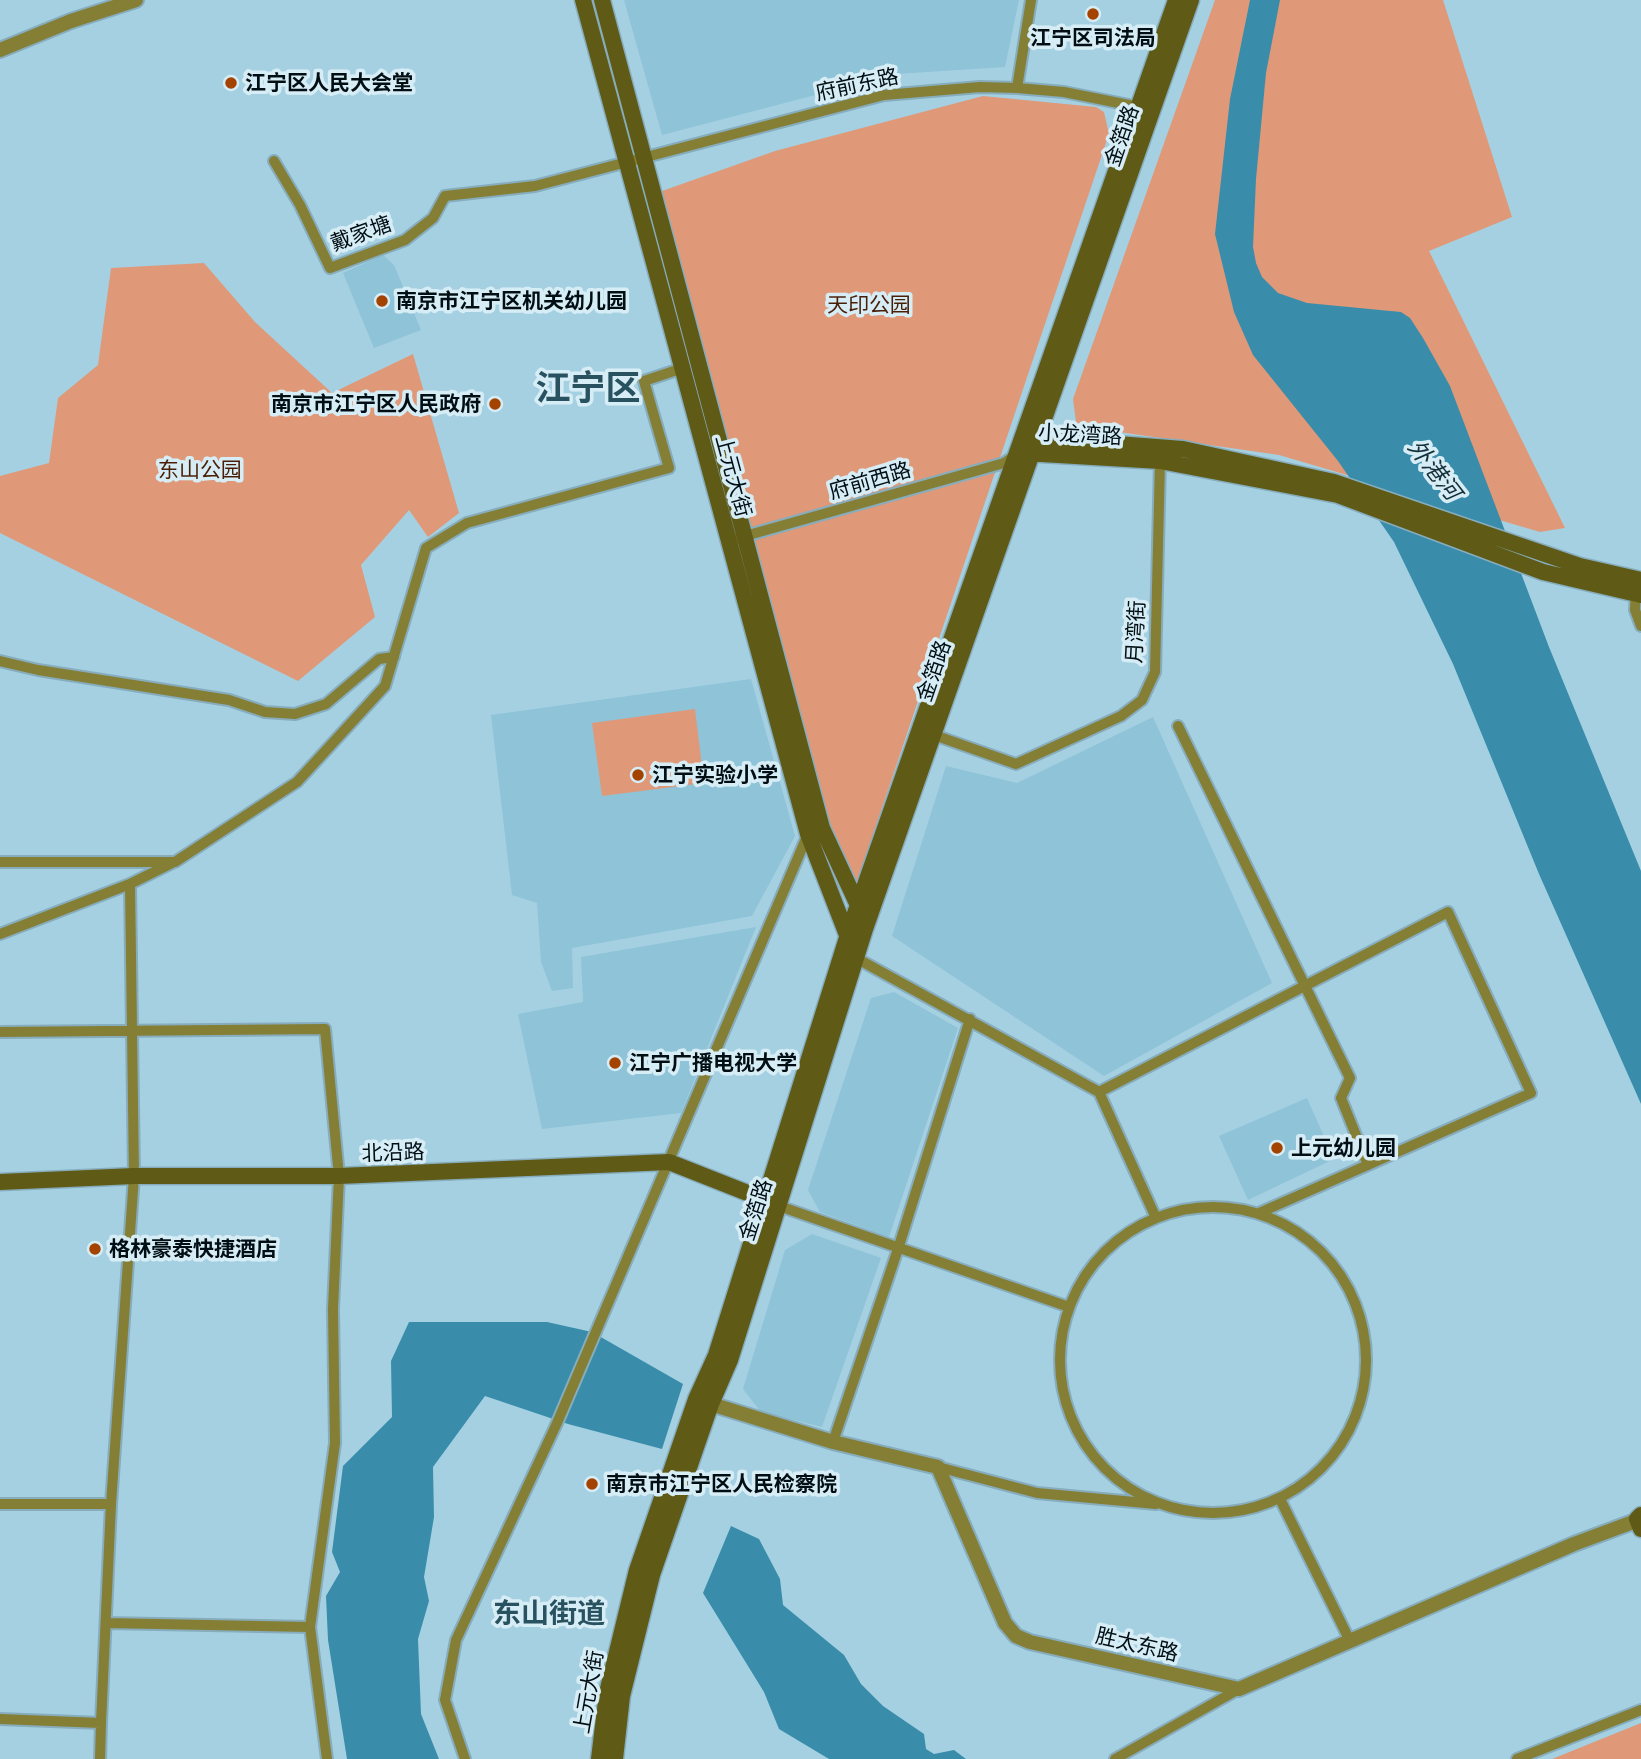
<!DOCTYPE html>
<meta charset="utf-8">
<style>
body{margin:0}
canvas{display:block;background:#a4d0e2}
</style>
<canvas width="1641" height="1759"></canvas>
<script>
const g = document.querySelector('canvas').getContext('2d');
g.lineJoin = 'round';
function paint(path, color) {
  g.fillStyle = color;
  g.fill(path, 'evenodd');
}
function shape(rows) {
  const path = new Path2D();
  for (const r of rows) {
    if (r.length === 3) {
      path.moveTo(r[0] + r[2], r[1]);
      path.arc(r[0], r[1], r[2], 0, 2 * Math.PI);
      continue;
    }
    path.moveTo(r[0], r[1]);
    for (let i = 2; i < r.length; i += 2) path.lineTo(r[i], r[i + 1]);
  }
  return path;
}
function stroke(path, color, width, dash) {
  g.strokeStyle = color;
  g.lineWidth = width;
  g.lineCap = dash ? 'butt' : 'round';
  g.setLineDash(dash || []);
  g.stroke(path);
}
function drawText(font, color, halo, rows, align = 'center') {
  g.font = font + ' "Asap Condensed","Noto Sans SC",sans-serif';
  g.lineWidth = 7;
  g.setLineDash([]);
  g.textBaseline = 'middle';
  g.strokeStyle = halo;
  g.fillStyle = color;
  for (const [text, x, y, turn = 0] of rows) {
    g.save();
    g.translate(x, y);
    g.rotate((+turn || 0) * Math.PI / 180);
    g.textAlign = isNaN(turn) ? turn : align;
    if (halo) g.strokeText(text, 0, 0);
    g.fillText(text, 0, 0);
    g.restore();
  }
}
const built = shape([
 [624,0,1019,0,1005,67,896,74,662,135],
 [383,255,394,265,421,330,374,348,343,273],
 [751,679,795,836,752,916,572,948,573,988,552,991,541,962,537,903,512,895,491,715],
 [1153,717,1272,983,1104,1076,892,936,946,766,1017,783],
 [756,927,681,1113,542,1129,518,1014,583,1002,581,957],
 [894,992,958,1028,889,1237,820,1212,808,1190,871,998],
 [1307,1098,1334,1159,1248,1200,1219,1136],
 [812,1234,881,1258,822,1427,761,1412,743,1389,785,1250]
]);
const green = shape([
 [1215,0,1443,0,1512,217,1429,251,1565,528,1540,532,1279,455,1084,427,1076,422,1073,399],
 [983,96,1096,107,1104,112,1109,134,857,882,828,827,662,191,775,151],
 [204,263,255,322,332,393,413,354,459,513,428,537,409,510,361,565,375,617,298,681,0,533,0,476,49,463,58,398,98,365,111,268],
 [695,709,704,783,602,796,592,723],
 [1641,1723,1641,1759,1552,1759]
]);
const water = shape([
 [1250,0,1280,0,1266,73,1256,179,1253,247,1256,263,1262,277,1278,293,1307,303,1401,312,1410,318,1423,338,1450,386,1549,647,1641,871,1641,1104,1539,874,1453,664,1394,542,1338,461,1253,355,1234,312,1215,234,1230,99],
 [409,1322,547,1322,592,1332,683,1384,662,1449,568,1424,485,1396,433,1467,434,1517,424,1577,429,1601,418,1639,421,1714,439,1759,347,1759,328,1640,326,1596,340,1572,332,1552,343,1466,392,1417,391,1361],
 [731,1526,759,1539,780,1579,783,1605,844,1655,861,1684,883,1706,924,1734,926,1749,934,1754,954,1750,966,1759,829,1759,779,1729,764,1692,703,1593]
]);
const minor = shape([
 [1017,88,1031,0],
 [274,161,300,205,330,268,405,240,433,218,445,196,535,186,884,95,980,87,1017,88,1064,92,1139,107],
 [738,538,1004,463,1017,454],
 [1636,588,1635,610,1641,626],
 [0,661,38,670,229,700,265,712,295,714,326,704,379,659,394,657],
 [1178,726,1350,1078,1341,1098,1368,1165],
 [934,735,1016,764,1121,716,1142,700,1155,672,1160,461],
 [0,862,175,862,297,782,385,686,426,548,467,523,669,468,644,381,683,368],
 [0,934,130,884,172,863],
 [856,958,1099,1092,1156,1218],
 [0,1032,325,1029,339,1176,333,1309,335,1443,310,1627,106,1623],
 [1099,1092,1448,912,1531,1093,1259,1213],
 [779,1206,1069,1307],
 [1213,1360,153],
 [833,1442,898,1249,970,1019],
 [938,1467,1037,1493,1156,1504],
 [1280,1499,1350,1641],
 [0,1504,111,1504],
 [310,1627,327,1759],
 [0,1719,101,1723,100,1759],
 [101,1723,111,1504,134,1176,130,884],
 [465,1759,445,1700,456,1640,557,1423,808,834],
 [1115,1759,1239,1689],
 [1517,1759,1641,1710]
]);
const tertiary = shape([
 [0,50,71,21,136,0],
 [711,1404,833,1442,938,1467,1005,1623,1016,1636,1030,1642,1239,1689,1574,1544,1641,1519]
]);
const secondary = shape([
 [583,0,808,834,849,940],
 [602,0,822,828,860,910],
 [1032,443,1038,438,1183,449,1334,482,1580,566,1641,580],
 [1024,453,1160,461,1338,495,1543,572,1641,595],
 [0,1182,134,1176,339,1176,669,1162,773,1203],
 [1641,1515,1637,1519,1641,1529],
 [599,1759,607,1693,637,1570,696,1399,716,1355,851,925,1176,0],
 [615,1759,622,1696,652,1575,711,1404,730,1360,865,929,1191,0]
]);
const markers = [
 [1093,14,7,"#a44200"],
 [231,83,7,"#a44200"],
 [382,301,7,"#a44200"],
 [495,404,7,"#a44200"],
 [638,775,7,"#a44200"],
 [615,1063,7,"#a44200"],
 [1277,1148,7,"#a44200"],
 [95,1249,7,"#a44200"],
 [592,1484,7,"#a44200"]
];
const poiNames = [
 ["江宁区司法局",1093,38,"center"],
 ["江宁区人民大会堂",245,83],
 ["南京市江宁区机关幼儿园",396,301],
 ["南京市江宁区人民政府",481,404,"right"],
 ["江宁实验小学",652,775],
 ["江宁广播电视大学",629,1063],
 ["上元幼儿园",1291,1148],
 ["格林豪泰快捷酒店",109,1249],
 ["南京市江宁区人民检察院",606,1484]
];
const streetNames = [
 ["府前东路",857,85,-12],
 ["金箔路",1122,136,-71],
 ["戴家塘",361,234,-20],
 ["小龙湾路",1080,435,3],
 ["上元大街",733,476,75],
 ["府前西路",870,481,-16],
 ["月湾街",1136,632,-87],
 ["金箔路",934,671,-71],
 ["北沿路",393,1153,-2],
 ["金箔路",756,1210,-72],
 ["胜太东路",1137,1645,13],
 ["上元大街",589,1692,-80]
];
const parkNames = [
 ["天印公园",869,305],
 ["东山公园",200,470]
];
const waterNames = [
 ["外港河",1434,470,52]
];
const districtNames = [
 ["东山街道",549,1614]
];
const townNames = [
 ["江宁区",588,389]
];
paint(built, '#8fc3d8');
paint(green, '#df9979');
paint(water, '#398dab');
stroke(minor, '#87adbd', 14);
stroke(tertiary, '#87adbd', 18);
stroke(secondary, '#87adbd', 19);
stroke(minor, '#847f35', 10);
stroke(tertiary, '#847f35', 14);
stroke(secondary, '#5f5b17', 16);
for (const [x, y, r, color] of markers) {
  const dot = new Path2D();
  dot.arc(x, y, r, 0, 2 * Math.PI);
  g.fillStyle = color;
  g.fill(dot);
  stroke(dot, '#d7edf6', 2.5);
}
drawText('bold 21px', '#010e14', '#d7edf6', poiNames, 'left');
drawText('21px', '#010e14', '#d7edf6', streetNames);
drawText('21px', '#491e07', '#d7edf6', parkNames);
drawText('italic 23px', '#152f39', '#d7edf6', waterNames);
drawText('bold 28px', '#295261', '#d7edf6', districtNames);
drawText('bold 35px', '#295261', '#d7edf6', townNames);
</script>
